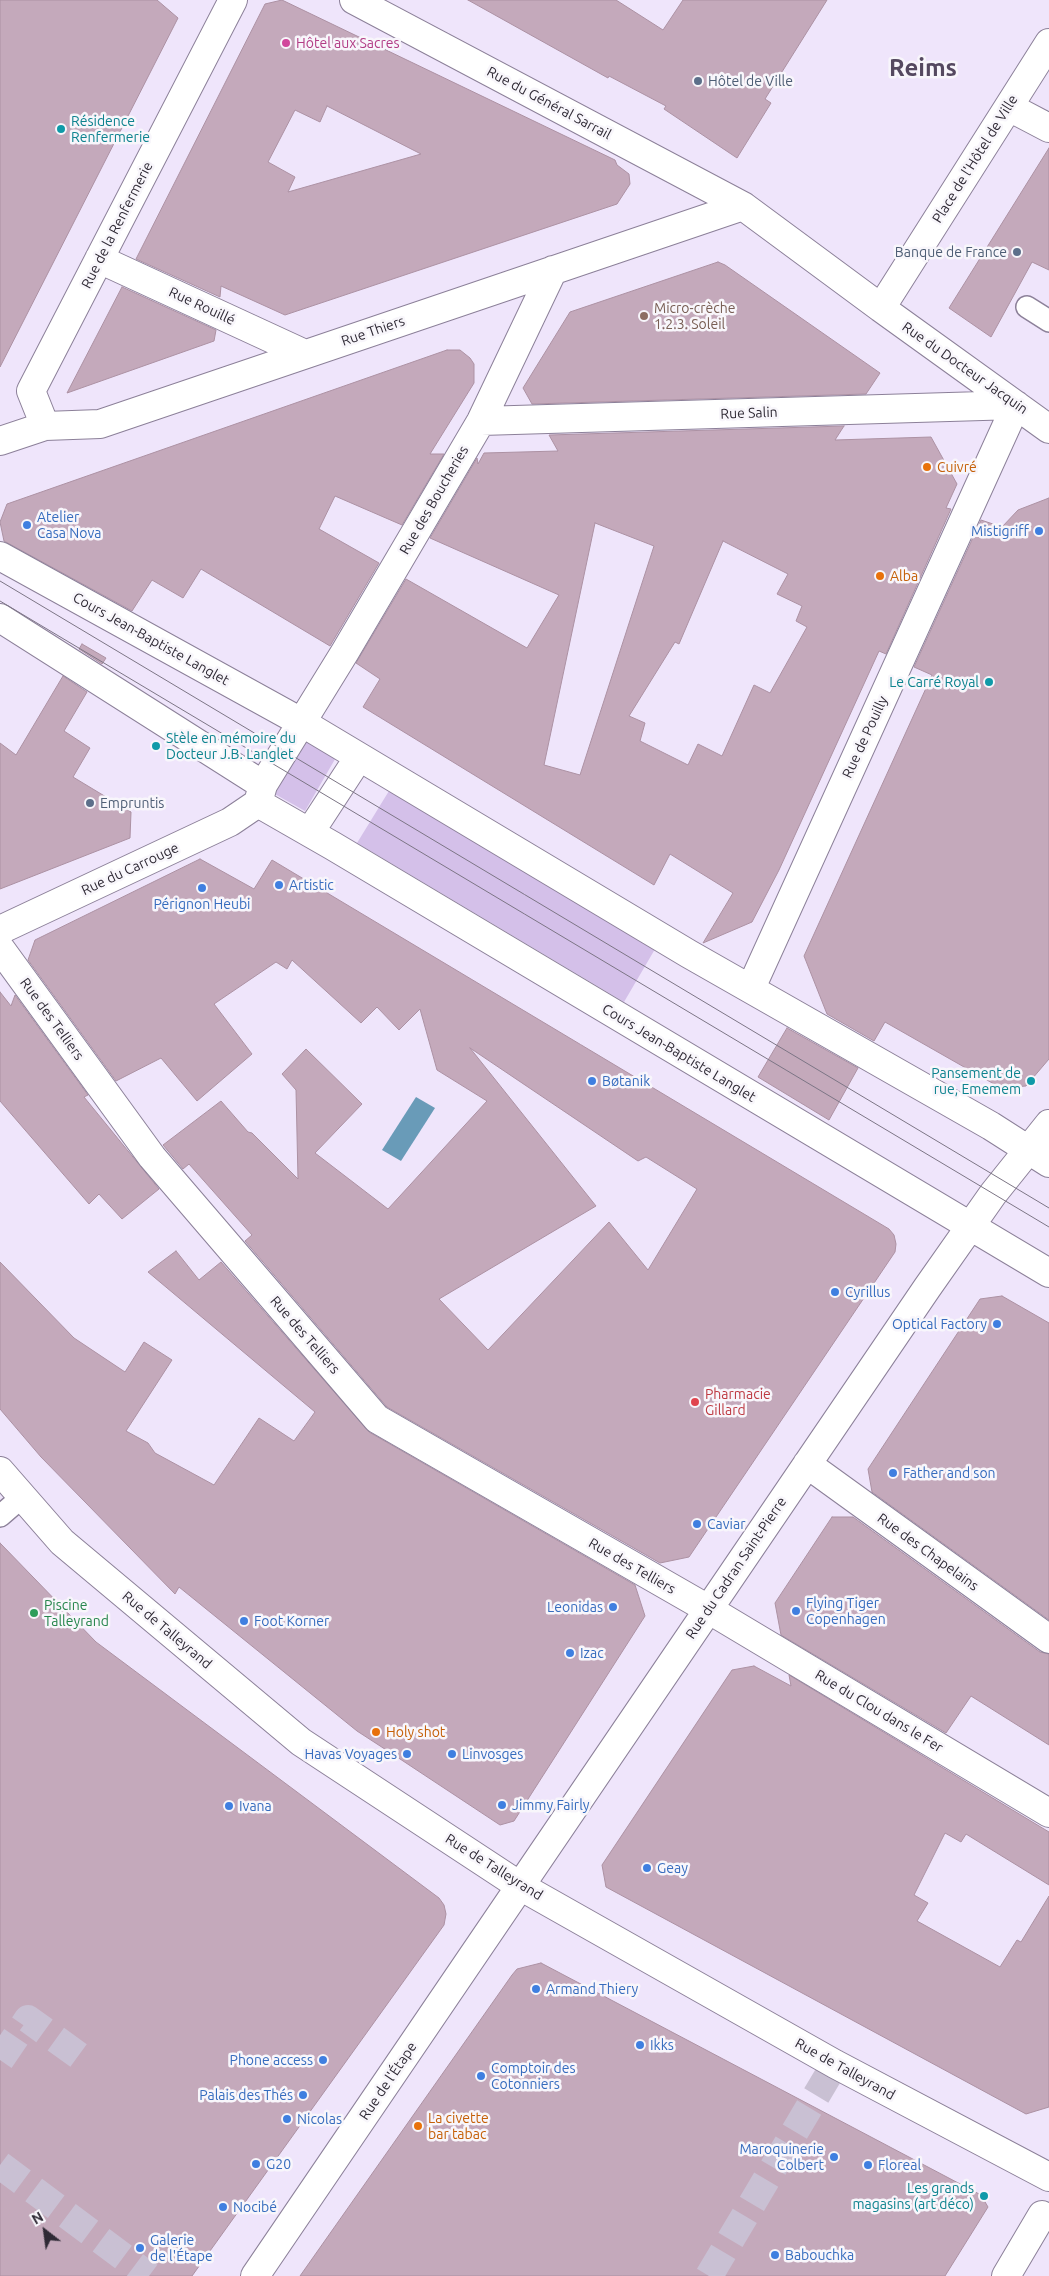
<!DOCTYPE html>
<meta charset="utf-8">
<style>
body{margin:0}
#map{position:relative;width:1049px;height:2276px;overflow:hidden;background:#efe5fb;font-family:Ubuntu,sans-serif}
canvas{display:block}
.north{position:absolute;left:20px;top:2206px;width:50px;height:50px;-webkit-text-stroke:4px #f8f6fb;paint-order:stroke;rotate:330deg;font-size:14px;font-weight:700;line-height:20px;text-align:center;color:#2f2a35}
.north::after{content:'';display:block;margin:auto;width:18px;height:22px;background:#2f2a35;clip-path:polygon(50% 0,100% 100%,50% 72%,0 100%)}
</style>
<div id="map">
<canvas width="1049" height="2276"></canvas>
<div class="north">N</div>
</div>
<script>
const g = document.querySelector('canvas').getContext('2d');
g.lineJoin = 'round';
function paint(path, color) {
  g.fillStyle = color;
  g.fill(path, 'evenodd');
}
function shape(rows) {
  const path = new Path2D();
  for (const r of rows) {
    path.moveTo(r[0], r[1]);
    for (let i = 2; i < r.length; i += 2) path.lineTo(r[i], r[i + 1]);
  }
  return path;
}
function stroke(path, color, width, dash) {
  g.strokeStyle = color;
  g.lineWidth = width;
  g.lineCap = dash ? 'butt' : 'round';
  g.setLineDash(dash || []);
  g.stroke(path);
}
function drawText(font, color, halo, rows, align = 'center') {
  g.font = font + ' Ubuntu,sans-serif';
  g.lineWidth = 5;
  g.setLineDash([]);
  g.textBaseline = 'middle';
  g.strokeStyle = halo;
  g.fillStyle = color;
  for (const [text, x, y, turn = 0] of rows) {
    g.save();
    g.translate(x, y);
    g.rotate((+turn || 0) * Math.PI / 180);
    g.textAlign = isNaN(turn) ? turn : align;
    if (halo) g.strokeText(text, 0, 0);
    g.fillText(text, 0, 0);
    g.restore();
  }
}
const green = shape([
 [306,735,338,754,305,811,273,793],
 [392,786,658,944,624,1002,357,843]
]);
const water = shape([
 [416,1097,435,1108,401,1161,382,1150]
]);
const building = shape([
 [0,0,157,0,178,18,0,367,0,0],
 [282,0,615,160,617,165,629,174,630,184,617,204,285,315,221,286,220,297,136,259,265,4,282,0],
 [327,106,421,154,288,192,295,177,268,162,295,110,320,122,327,106],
 [468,0,616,0,663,30,683,0,827,0,765,99,771,103,737,158,664,109,666,106,609,76,608,78,468,0],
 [1049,148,1049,270,1032,262,991,337,949,308,1049,148],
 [718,262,725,265,880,373,866,394,532,404,523,388,570,312,718,262],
 [122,287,216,330,214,341,67,393,122,287],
 [447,350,460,350,470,358,474,364,474,383,430,454,444,454,402,525,335,496,319,529,379,563,330,646,201,569,183,598,152,580,132,611,4,541,0,522,7,504,447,350],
 [844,426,835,440,931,437,957,484,946,508,951,509,886,654,879,651,779,870,752,922,703,943,733,893,670,854,654,885,363,707,380,679,356,663,406,579,527,648,559,595,430,538,477,458,478,464,484,453,558,451,549,435,844,426],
 [595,523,654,546,580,775,544,765,595,523],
 [723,541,788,574,777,594,802,606,796,621,807,627,770,693,754,685,722,756,698,744,688,765,640,741,645,723,629,716,675,642,679,644,723,541],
 [1049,498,1049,1059,1026,1086,1001,1088,885,1022,874,1041,827,1014,804,956,932,675,914,667,981,520,1002,527,1018,510,1049,498],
 [82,644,106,658,102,664,79,649,82,644],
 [63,676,87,692,64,731,90,748,73,777,131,812,130,838,0,889,0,743,16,755,63,676],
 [200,859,254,889,272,860,889,1229,894,1235,896,1244,895,1252,689,1557,660,1563,387,1407,245,1241,252,1235,189,1164,183,1169,163,1145,221,1101,248,1132,252,1133,298,1179,296,1090,282,1074,306,1049,362,1104,315,1153,388,1209,487,1101,437,1070,420,1009,399,1030,377,1007,361,1023,292,960,287,969,276,962,214,1004,252,1054,197,1101,161,1058,116,1081,28,960,35,940,200,859],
 [470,1048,638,1161,646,1157,697,1189,648,1270,609,1222,488,1350,439,1299,596,1206,470,1048],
 [0,992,11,1006,15,995,88,1095,84,1097,159,1189,122,1219,99,1194,89,1204,0,1101,0,992],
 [787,1028,858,1068,829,1120,758,1077,787,1028],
 [176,1251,199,1280,221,1262,369,1432,635,1585,645,1616,514,1821,500,1825,394,1755,357,1731,179,1587,175,1594,41,1457,0,1409,0,1262,74,1338,125,1372,144,1342,172,1360,126,1431,148,1443,155,1453,214,1485,259,1418,294,1441,315,1412,148,1272,176,1251],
 [1002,1296,1049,1323,1049,1620,872,1492,868,1469,980,1299,1002,1296],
 [832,1517,853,1517,1040,1652,1049,1654,1049,1745,971,1696,946,1733,781,1635,775,1603,832,1517],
 [0,1543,96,1642,439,1898,444,1905,446,1914,444,1925,192,2276,0,2276,0,1543],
 [754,1666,791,1686,789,1675,1049,1832,1049,1885,966,1834,961,1842,945,1833,914,1895,928,1903,917,1921,1000,1967,1017,1940,1021,1942,1049,1896,1049,2107,1026,2114,606,1887,602,1865,732,1670,754,1666],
 [541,1963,981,2195,988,2207,945,2276,300,2276,512,1975,517,1969,541,1963]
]);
const streetTunnel = shape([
 [0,2060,28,2019,82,2058],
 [0,2165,149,2276],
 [709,2276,835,2064]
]);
const lane = shape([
 [1027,307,1049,321],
 [0,1516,22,1497]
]);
const street = shape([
 [354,0,743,206,881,308,1049,43],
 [1009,107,1049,128],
 [99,259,305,354],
 [881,308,1049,429],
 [481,421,1016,405],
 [45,426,31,391,233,0],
 [0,441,45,426,100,424,743,206],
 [0,556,301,722,689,954,991,1126,1049,1163],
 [0,618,263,785],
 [258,803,333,846,1049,1273],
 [258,803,263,785,345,652,481,421,553,270],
 [310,832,359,757],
 [0,930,230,822,258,803],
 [0,948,152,1157,377,1419,708,1609,1049,1813],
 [751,988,1016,405],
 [807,1464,1049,1639],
 [0,1471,62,1542,301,1742,520,1886,835,2064,1049,2177],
 [255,2276,927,1288,993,1194,1049,1124],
 [1006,2276,1042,2215]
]);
const tram = shape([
 [0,581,1049,1208],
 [0,601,1049,1227]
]);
const markers = [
 [286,43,5,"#d1479c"],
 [698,81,5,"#5c6f8a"],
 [61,129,5,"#0f9aa8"],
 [1017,252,5,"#5c6f8a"],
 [644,316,5,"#8d6e63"],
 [927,467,5,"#e8710a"],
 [27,525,5,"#3f7fe0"],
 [1039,531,5,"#3f7fe0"],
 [880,576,5,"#e8710a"],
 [989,682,5,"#0f9aa8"],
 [156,746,5,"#0f9aa8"],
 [90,803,5,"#5c6f8a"],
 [279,885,5,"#3f7fe0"],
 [202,888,5,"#3f7fe0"],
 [592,1081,5,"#3f7fe0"],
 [1031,1081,5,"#0f9aa8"],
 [835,1292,5,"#3f7fe0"],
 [997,1324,5,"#3f7fe0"],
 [695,1402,5,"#e0444e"],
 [893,1473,5,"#3f7fe0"],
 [697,1524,5,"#3f7fe0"],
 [613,1607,5,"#3f7fe0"],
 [796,1611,5,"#3f7fe0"],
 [34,1613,5,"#2e9e5b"],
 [244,1621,5,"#3f7fe0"],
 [570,1653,5,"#3f7fe0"],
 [376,1732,5,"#e8710a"],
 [407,1754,5,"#3f7fe0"],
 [452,1754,5,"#3f7fe0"],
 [502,1805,5,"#3f7fe0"],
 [229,1806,5,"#3f7fe0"],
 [647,1868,5,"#3f7fe0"],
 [536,1989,5,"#3f7fe0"],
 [640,2045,5,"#3f7fe0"],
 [323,2060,5,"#3f7fe0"],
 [481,2076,5,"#3f7fe0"],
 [303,2095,5,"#3f7fe0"],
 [287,2119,5,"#3f7fe0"],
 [418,2126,5,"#e8710a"],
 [834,2157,5,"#3f7fe0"],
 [256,2164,5,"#3f7fe0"],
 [868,2165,5,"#3f7fe0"],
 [984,2196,5,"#0f9aa8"],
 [223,2207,5,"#3f7fe0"],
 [140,2248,5,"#3f7fe0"],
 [775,2255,5,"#3f7fe0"]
];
const hotelNames = [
 ["Hôtel aux Sacres",296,43]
];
const serviceNames = [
 ["Hôtel de Ville",708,81],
 ["Banque de France",1007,252,"right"],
 ["Empruntis",100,803]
];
const streetNames = [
 ["Rue du Général Sarrail",549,103,28],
 ["Place de l'Hôtel de Ville",975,159,-58],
 ["Rue de la Renfermerie",117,225,-63],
 ["Rue Rouillé",202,306,25],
 ["Rue Thiers",373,331,-19],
 ["Rue du Docteur Jacquin",965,368,35],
 ["Rue Salin",749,413,-2],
 ["Rue des Boucheries",434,500,-60],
 ["Cours Jean-Baptiste Langlet",151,639,29],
 ["Rue de Pouilly",865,737,-65],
 ["Rue du Carrouge",130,869,-25],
 ["Rue des Telliers",52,1019,54],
 ["Cours Jean-Baptiste Langlet",679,1053,31],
 ["Rue des Telliers",305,1335,49],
 ["Rue des Chapelains",928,1552,36],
 ["Rue des Telliers",632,1566,30],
 ["Rue du Cadran Saint-Pierre",736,1568,-56],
 ["Rue de Talleyrand",167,1630,40],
 ["Rue du Clou dans le Fer",879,1711,31],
 ["Rue de Talleyrand",494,1867,32],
 ["Rue de Talleyrand",845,2069,29],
 ["Rue de l'Étape",388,2081,-56]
];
const cultureNames = [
 ["Résidence",71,121,"left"],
 ["Renfermerie",71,137,"left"],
 ["Le Carré Royal",979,682],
 ["Stèle en mémoire du",166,738,"left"],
 ["Docteur J.B. Langlet",166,754,"left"],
 ["Pansement de",1021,1073],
 ["rue, Ememem",1021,1089],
 ["Les grands",974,2188],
 ["magasins (art déco)",974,2204]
];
const educationNames = [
 ["Micro-crèche",654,308],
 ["1.2.3. Soleil",654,324]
];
const foodNames = [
 ["Cuivré",937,467],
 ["Alba",890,576],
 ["Holy shot",386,1732],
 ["La civette",428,2118],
 ["bar tabac",428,2134]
];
const shopNames = [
 ["Atelier",37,517],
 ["Casa Nova",37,533],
 ["Mistigriff",1029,531,"right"],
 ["Artistic",289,885],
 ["Pérignon Heubi",202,904,"center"],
 ["Bøtanik",602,1081],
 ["Cyrillus",845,1292],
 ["Optical Factory",987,1324,"right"],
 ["Father and son",903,1473],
 ["Caviar",707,1524],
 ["Flying Tiger",806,1603],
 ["Copenhagen",806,1619],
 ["Leonidas",603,1607,"right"],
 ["Foot Korner",254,1621],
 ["Izac",580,1653],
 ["Havas Voyages",397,1754,"right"],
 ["Linvosges",462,1754],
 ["Jimmy Fairly",512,1805],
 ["Ivana",239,1806],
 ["Geay",657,1868],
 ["Armand Thiery",546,1989],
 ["Ikks",650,2045],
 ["Phone access",313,2060,"right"],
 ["Comptoir des",491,2068],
 ["Cotonniers",491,2084],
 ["Palais des Thés",293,2095,"right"],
 ["Nicolas",297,2119],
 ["Maroquinerie",824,2149,"right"],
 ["Colbert",824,2165,"right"],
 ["G20",266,2164],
 ["Floreal",878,2165],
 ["Nocibé",233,2207],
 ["Galerie",150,2240],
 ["de l'Étape",150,2256],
 ["Babouchka",785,2255]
];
const healthNames = [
 ["Pharmacie",705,1394],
 ["Gillard",705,1410]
];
const leisureNames = [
 ["Piscine",44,1605],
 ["Talleyrand",44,1621]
];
const townNames = [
 ["Reims",923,68]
];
paint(green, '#d4c0e9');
paint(water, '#699bb8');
paint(building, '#c4a9bb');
stroke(building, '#ac91a3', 1);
stroke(streetTunnel, '#c9c0d3', 28, [28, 14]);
stroke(lane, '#8c8099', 24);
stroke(street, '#8c8099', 30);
stroke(lane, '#fff', 21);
stroke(street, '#fff', 28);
stroke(tram, '#7c7585', 1);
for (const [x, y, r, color] of markers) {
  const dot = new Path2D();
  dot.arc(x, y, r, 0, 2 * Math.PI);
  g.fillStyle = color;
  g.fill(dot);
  stroke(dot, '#f8f6fb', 2);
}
drawText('14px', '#b23c85', '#f8f6fb', hotelNames, 'left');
drawText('14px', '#4e5e75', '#f8f6fb', serviceNames, 'left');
drawText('14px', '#2f2a35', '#f8f6fb', streetNames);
drawText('14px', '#0d838f', '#f8f6fb', cultureNames, 'right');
drawText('14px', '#785e54', '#f8f6fb', educationNames, 'left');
drawText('14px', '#c56008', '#f8f6fb', foodNames, 'left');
drawText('14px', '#366cbe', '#f8f6fb', shopNames, 'left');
drawText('14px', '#be3a42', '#f8f6fb', healthNames, 'left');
drawText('14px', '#27864d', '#f8f6fb', leisureNames, 'left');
drawText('bold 24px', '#554960', '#f8f6fb', townNames);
</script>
